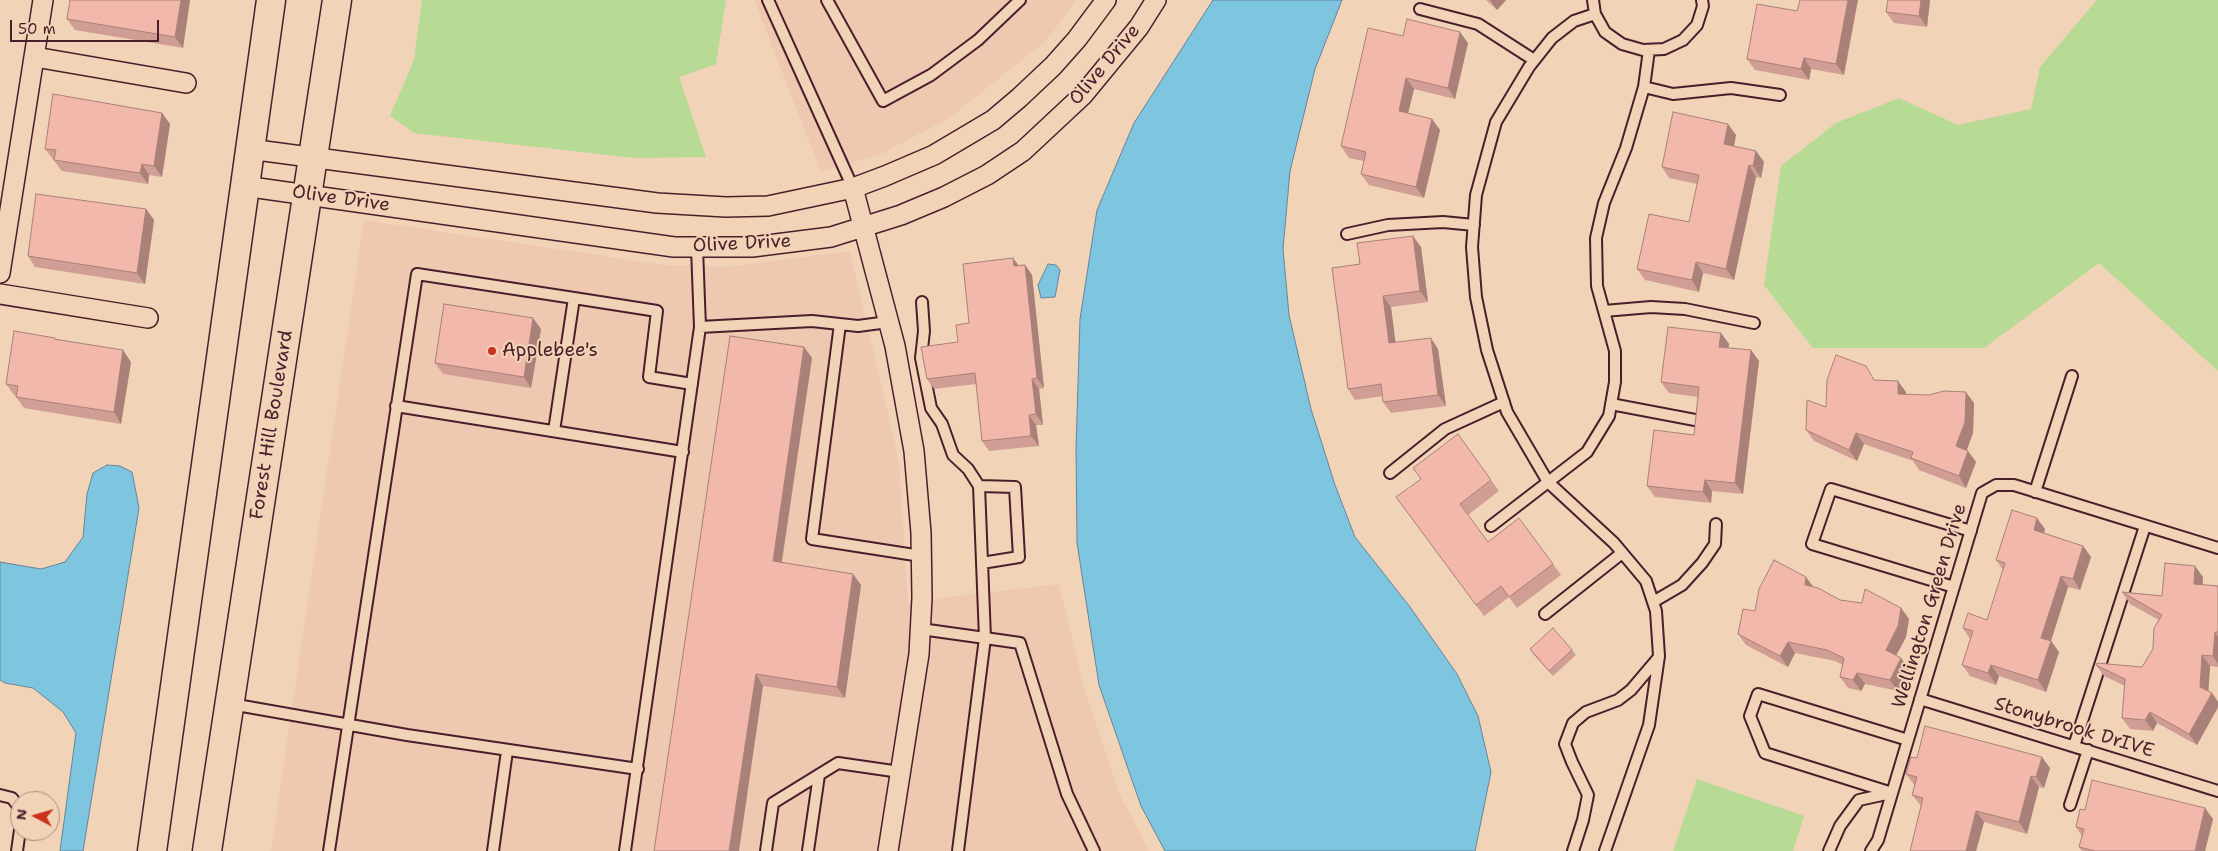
<!DOCTYPE html>
<style>
body{margin:0}
#map{position:relative;width:2218px;height:851px;overflow:hidden;background:#f1d3b7;font-family:"Shantell Sans",sans-serif}
canvas{display:block}
.north{position:absolute;left:10px;top:791px;width:50px;height:50px;box-sizing:border-box;background:#f1d3b7;border:1px solid #ae8b7f;border-radius:50%;rotate:276deg;font-size:14px;font-weight:700;line-height:20px;text-align:center;color:#4a1f2b}
.north::after{content:'';display:block;margin:auto;width:18px;height:22px;background:#c8321e;clip-path:polygon(50% 0,100% 100%,50% 72%,0 100%)}
.scale{position:absolute;left:10px;top:20px;width:149px;height:22px;box-sizing:border-box;border:2px solid #4a1f2b;border-top:0;padding-left:6px;font-size:15px;line-height:18px;white-space:nowrap;color:#4a1f2b;-webkit-text-stroke:4px #f1d3b7;paint-order:stroke}
</style>
<div id="map">
<canvas width="2218" height="851"></canvas>
<div class="north">N</div>
<div class="scale">50 m</div>
</div>
<script>
const g = document.querySelector('canvas').getContext('2d');
g.lineJoin = 'round';
function paint(path, color) {
  g.fillStyle = color;
  g.fill(path, 'evenodd');
}
function shape(rows) {
  const path = new Path2D();
  for (const r of rows) {
    path.moveTo(r[0], r[1]);
    for (let i = 2; i < r.length; i += 2) path.lineTo(r[i], r[i + 1]);
  }
  return path;
}
function stroke(path, color, width, dash) {
  g.strokeStyle = color;
  g.lineWidth = width;
  g.lineCap = dash ? 'butt' : 'round';
  g.setLineDash(dash || []);
  g.stroke(path);
}
function drawText(font, color, halo, rows, align = 'center') {
  g.font = font + ' "Shantell Sans",sans-serif';
  g.lineWidth = 4;
  g.setLineDash([]);
  g.textBaseline = 'middle';
  g.strokeStyle = halo;
  g.fillStyle = color;
  for (const [text, x, y, turn = 0] of rows) {
    g.save();
    g.translate(x, y);
    g.rotate((+turn || 0) * Math.PI / 180);
    g.textAlign = isNaN(turn) ? turn : align;
    if (halo) g.strokeText(text, 0, 0);
    g.fillText(text, 0, 0);
    g.restore();
  }
}
const built = shape([
 [754,0,1076,0,1047,40,949,118,883,153,821,172],
 [364,220,664,265,727,267,850,251,899,461,908,602,1059,584,1084,688,1120,795,1149,851,271,851]
]);
const green = shape([
 [422,0,726,0,716,64,679,77,706,157,634,158,414,133,390,116,414,60],
 [2097,0,2218,0,2218,371,2099,263,1984,348,1813,348,1764,285,1781,166,1836,123,1899,98,1958,125,2031,109,2040,67],
 [1697,779,1804,816,1793,851,1673,851]
]);
const water = shape([
 [1213,0,1342,0,1315,69,1290,171,1283,249,1289,315,1311,409,1335,485,1355,537,1410,607,1457,674,1478,716,1491,772,1475,851,1165,851,1141,806,1099,685,1077,543,1076,448,1080,319,1097,210,1134,123,1213,0],
 [1048,264,1056,265,1060,270,1055,297,1041,298,1038,285,1048,264],
 [107,465,120,466,132,472,139,508,83,851,60,851,76,733,63,712,33,688,5,683,0,680,0,562,41,569,65,562,83,537,87,494,93,473,107,465]
]);
const service = shape([
 [768,0,853,188],
 [827,0,883,101,931,75,978,40,1020,0],
 [1593,0,1595,14,1605,32,1622,44,1643,50,1664,49,1683,40,1697,25,1703,6,1702,0],
 [1420,9,1478,24,1534,60],
 [1595,14,1574,21,1552,38,1529,67,1496,122,1476,195,1472,247,1476,297,1487,350,1507,412,1548,482,1614,543,1646,581,1656,611,1659,656,1649,725,1605,851],
 [1644,87,1673,94,1731,88,1780,95],
 [1347,234,1388,225,1443,222,1474,225],
 [574,298,657,311,649,377,692,384],
 [1604,311,1651,307,1685,309,1754,323],
 [840,324,812,539,921,556],
 [700,327,812,321,858,326,888,322],
 [1611,404,1695,420],
 [396,406,683,452],
 [1390,473,1445,429,1504,402],
 [979,486,1015,487,1019,557,982,563],
 [2035,492,2072,376],
 [1491,526,1587,452,1609,416,1615,382,1615,351,1597,286,1596,238,1604,203,1626,148,1644,87,1649,50],
 [1954,587,1812,544,1831,489,1971,531],
 [1653,602,1682,585,1702,563,1715,544,1716,524],
 [1545,614,1622,553],
 [921,629,985,638,979,486,968,469,953,455,942,424,931,408,921,358,924,331,922,302],
 [1920,699,2218,791],
 [231,704,407,735,638,769],
 [2074,746,2145,526],
 [1892,793,1765,753,1750,716,1758,694,1908,740],
 [0,795,12,798,20,809],
 [2070,805,2088,750],
 [17,851,20,830],
 [329,851,417,274,574,298,554,431],
 [493,851,507,751],
 [625,851,700,327,697,248],
 [766,851,773,803,838,763,900,772],
 [808,851,819,775],
 [958,851,985,638,1020,643,1067,794,1094,851],
 [1573,851,1583,820,1588,795,1572,762,1565,744,1573,723,1586,712,1618,700,1631,690,1659,657],
 [1829,851,1840,826,1859,800,1891,793],
 [1871,851,1878,840,1982,493,1996,485,2014,485,2218,548]
]);
const minor = shape([
 [35,57,186,83],
 [249,149,657,203,726,207,768,206,853,188,885,176,934,155,993,120,1019,98,1053,66,1077,39,1106,0],
 [244,186,674,247,752,247,831,237,901,215,944,197,987,175,1023,151,1083,95,1139,27,1156,0],
 [853,188,895,346,914,451,921,533,922,598,919,654,888,851],
 [0,273,43,0],
 [0,294,148,318]
]);
const secondary = shape([
 [152,851,271,0],
 [207,851,337,0]
]);
const wall = shape([
 [70,0,190,0,183,48,75,30,67,19],
 [1486,0,1506,0,1497,10],
 [1800,0,1844,75,1811,69,1809,80,1755,70,1747,59,1797,11],
 [1930,0,1927,27,1894,23,1886,12],
 [1403,36,1468,43,1455,99,1414,89,1408,113,1432,119,1440,130,1424,198,1369,185,1361,174,1364,161,1349,158,1341,146],
 [162,113,170,124,162,177,149,175,148,184,62,171,45,149],
 [1736,135,1734,146,1756,151,1764,162,1761,178,1756,177,1734,280,1703,273,1699,292,1645,280,1637,269,1689,222,1697,184,1669,178,1662,167],
 [146,209,154,220,145,284,35,267,28,256],
 [1421,247,1428,302,1391,307,1395,342,1438,349,1446,406,1391,413,1383,402,1383,396,1355,400,1348,389,1360,264],
 [1013,258,1019,266,1025,265,1032,275,1044,388,1039,389,1043,425,1036,425,1039,446,989,451,982,441,976,384,934,389,927,379,958,342,969,323],
 [541,329,531,388,443,374,435,363],
 [1721,333,1729,344,1728,348,1751,350,1759,361,1743,494,1712,491,1711,503,1655,497,1647,486,1694,435,1698,397,1669,393,1661,382],
 [55,338,56,339,131,362,121,424,24,408,16,397,16,396,14,395,6,384],
 [804,347,812,358,782,562,853,574,861,585,845,698,763,686,654,851],
 [1876,380,1906,392,1906,394,1974,403,1973,433,1967,450,1976,462,1966,488,1919,470,1913,461,1864,444,1857,461,1814,441,1806,430],
 [1491,480,1499,491,1468,515,1488,542,1553,564,1561,575,1517,608,1509,597,1484,616,1396,497],
 [2045,529,2044,533,2083,546,2091,557,2080,590,2068,587,2051,641,2059,652,2046,692,1999,676,1996,685,1970,676,1962,665,1970,639,1963,628,1987,620,2003,570,1996,560],
 [2203,577,2202,585,2218,586,2218,667,2210,666,2208,691,2212,693,2218,702,2218,707,2197,745,2157,723,2153,731,2130,729,2122,718,2125,686,2104,676,2096,665,2142,667,2153,649,2159,620,2130,604,2122,592,2162,596],
 [1813,587,1840,600,1901,608,1909,619,1906,637,1896,656,1909,669,1898,691,1865,684,1861,691,1848,688,1840,677,1843,665,1835,661,1795,653,1788,667,1746,645,1738,634,1755,611],
 [1530,649,1572,650,1576,655,1553,676,1534,655],
 [1917,758,2050,768,2044,788,2039,787,2027,834,1984,822,1976,851,1910,851,1921,806,1912,795,1915,786,1906,774],
 [2085,810,2213,819,2205,851,2082,851,2079,847,2082,836,2076,827]
]);
const shadedWall = shape([
 [181,0,190,0,183,48,175,37],
 [1490,0,1506,0,1497,10],
 [1848,0,1858,0,1844,75,1836,64],
 [1921,0,1930,0,1927,27,1919,16],
 [1460,32,1468,43,1455,99,1448,88],
 [1804,58,1811,69,1809,80,1801,69],
 [1406,78,1414,89,1406,122,1399,111],
 [162,113,170,124,162,177,154,166],
 [1432,119,1440,130,1424,198,1416,187],
 [1728,124,1736,135,1732,155,1724,144],
 [1756,151,1764,162,1761,178,1753,166],
 [142,164,149,175,148,184,140,173],
 [1749,165,1756,177,1734,280,1726,269],
 [146,209,154,220,145,284,137,273],
 [1413,236,1421,247,1428,302,1420,291],
 [1013,258,1021,269,1014,266],
 [1696,262,1703,273,1699,292,1692,280],
 [1025,265,1032,275,1044,388,1037,378],
 [1383,296,1391,307,1397,354,1389,343],
 [533,318,541,329,531,388,524,377],
 [1721,333,1729,344,1727,358,1719,347],
 [1431,338,1438,349,1446,406,1438,395],
 [804,347,812,358,780,572,773,561],
 [123,350,131,362,121,424,114,412],
 [1751,350,1759,361,1743,494,1735,483],
 [1032,379,1039,389,1043,425,1036,414],
 [1898,381,1906,392,1906,405,1898,394],
 [1966,392,1974,403,1973,433,1964,457,1956,446],
 [1029,415,1036,425,1039,446,1031,436],
 [1856,433,1864,444,1857,461,1849,450],
 [1968,451,1976,462,1966,488,1959,476],
 [1705,480,1712,491,1711,503,1703,492],
 [2037,518,2045,529,2042,541,2034,530],
 [2083,546,2091,557,2080,590,2073,579],
 [2195,566,2203,577,2202,595,2194,584],
 [853,574,861,585,845,698,837,687],
 [2061,576,2068,587,2051,641,2059,652,2046,692,2038,680,2041,638],
 [1806,577,1814,588,1805,585],
 [1901,608,1909,619,1906,637,1893,661,1886,650],
 [2215,632,2218,637,2218,664,2213,656],
 [1788,642,1795,653,1788,667,1780,656],
 [2202,655,2210,666,2208,698,2200,687],
 [1901,658,1909,669,1898,691,1890,680],
 [1991,665,1999,676,1996,685,1988,673],
 [1857,673,1865,684,1861,691,1853,680],
 [756,674,763,686,739,851,729,851],
 [2212,693,2218,702,2218,707,2197,745,2189,734],
 [2150,712,2157,723,2153,731,2145,720],
 [2042,757,2050,768,2044,788,2036,777],
 [2031,776,2039,787,2027,834,2019,822],
 [2205,808,2213,819,2205,851,2195,851],
 [1976,811,1984,822,1976,851,1966,851]
]);
const building = shape([
 [70,0,181,0,175,37,67,19,70,0],
 [1800,0,1848,0,1836,64,1804,58,1801,69,1747,59,1757,4,1797,11,1800,0],
 [1888,0,1921,0,1919,16,1886,12,1888,0],
 [1407,19,1460,32,1448,88,1406,78,1399,111,1432,119,1416,187,1361,174,1366,152,1341,146,1368,28,1403,36,1407,19],
 [53,94,162,113,154,166,142,164,140,173,54,160,56,150,45,149,53,94],
 [1673,112,1728,124,1724,144,1756,151,1753,166,1749,165,1726,269,1696,262,1692,280,1637,269,1649,214,1689,222,1699,175,1662,167,1673,112],
 [36,194,146,209,137,273,28,256,36,194],
 [1413,236,1420,291,1383,296,1389,343,1431,338,1438,395,1383,402,1381,384,1348,389,1332,268,1360,264,1357,243,1413,236],
 [1013,258,1014,266,1025,265,1037,378,1032,379,1036,414,1029,415,1031,436,982,441,975,373,927,379,921,347,958,342,956,325,969,323,963,264,1013,258],
 [444,304,533,318,524,377,435,363,444,304],
 [1668,327,1721,333,1719,347,1751,350,1735,483,1705,480,1703,492,1647,486,1654,430,1694,435,1699,387,1661,382,1668,327],
 [14,331,55,338,54,339,123,350,114,412,16,397,18,386,6,384,14,331],
 [730,336,804,347,773,561,853,574,837,687,756,674,729,851,654,851,730,336],
 [1836,355,1866,366,1874,380,1898,381,1898,394,1929,395,1944,391,1966,392,1965,422,1956,446,1968,451,1959,476,1911,458,1913,452,1856,433,1849,450,1806,430,1807,400,1826,407,1827,380,1836,355],
 [1458,434,1491,480,1460,504,1488,542,1519,518,1553,564,1509,597,1501,586,1476,605,1396,497,1421,479,1413,468,1458,434],
 [2012,510,2037,518,2034,530,2083,546,2073,579,2061,576,2041,638,2051,641,2038,680,1991,665,1988,673,1962,665,1973,631,1963,628,1968,613,1987,620,2005,563,1996,560,2012,510],
 [1774,560,1806,577,1805,585,1818,588,1840,600,1862,603,1865,589,1901,608,1898,626,1886,650,1901,658,1890,680,1857,673,1853,680,1840,677,1844,658,1827,650,1788,642,1780,656,1738,634,1743,609,1755,611,1759,589,1774,560],
 [2165,563,2195,566,2194,584,2218,586,2218,632,2215,632,2213,656,2202,655,2200,687,2212,693,2189,734,2150,712,2145,720,2122,718,2125,679,2096,665,2097,663,2142,667,2153,649,2154,628,2162,615,2122,592,2162,596,2165,563],
 [1553,628,1572,650,1549,671,1530,649,1553,628],
 [1925,726,2042,757,2036,777,2031,776,2019,822,1976,811,1966,851,1910,851,1923,798,1912,795,1917,777,1906,774,1911,757,1917,758,1925,726],
 [2092,780,2205,808,2195,851,2095,851,2079,847,2084,829,2076,827,2080,809,2085,810,2092,780]
]);
const markers = [
 [492,351,5,"#c8321e"]
];
const streetNames = [
 ["Olive Drive",1105,65,-50],
 ["Olive Drive",341,199,8],
 ["Olive Drive",742,244,-3],
 ["Forest Hill Boulevard",272,425,-81],
 ["Wellington Green Drive",1930,606,-73],
 ["Stonybrook DrIVE",2074,728,17]
];
const poiNames = [
 ["Applebee's",502,351]
];
paint(built, '#eec8b1');
paint(green, '#b7da95');
paint(water, '#7ec5df');
stroke(water, '#698397', 1);
stroke(service, '#4a1f2b', 14);
stroke(minor, '#4a1f2b', 22);
stroke(secondary, '#4a1f2b', 31);
stroke(service, '#f1d3b7', 10);
stroke(minor, '#f1d3b7', 19);
stroke(secondary, '#f1d3b7', 28);
paint(wall, '#d09e94');
paint(shadedWall, '#a98178');
paint(building, '#f2b8ac');
stroke(building, '#a98178', 1);
for (const [x, y, r, color] of markers) {
  const dot = new Path2D();
  dot.arc(x, y, r, 0, 2 * Math.PI);
  g.fillStyle = color;
  g.fill(dot);
  stroke(dot, '#f1d3b7', 2);
}
drawText('19px', '#4a1f2b', '#f1d3b7', streetNames);
drawText('19px', '#4a1f2b', '#f1d3b7', poiNames, 'left');
</script>
